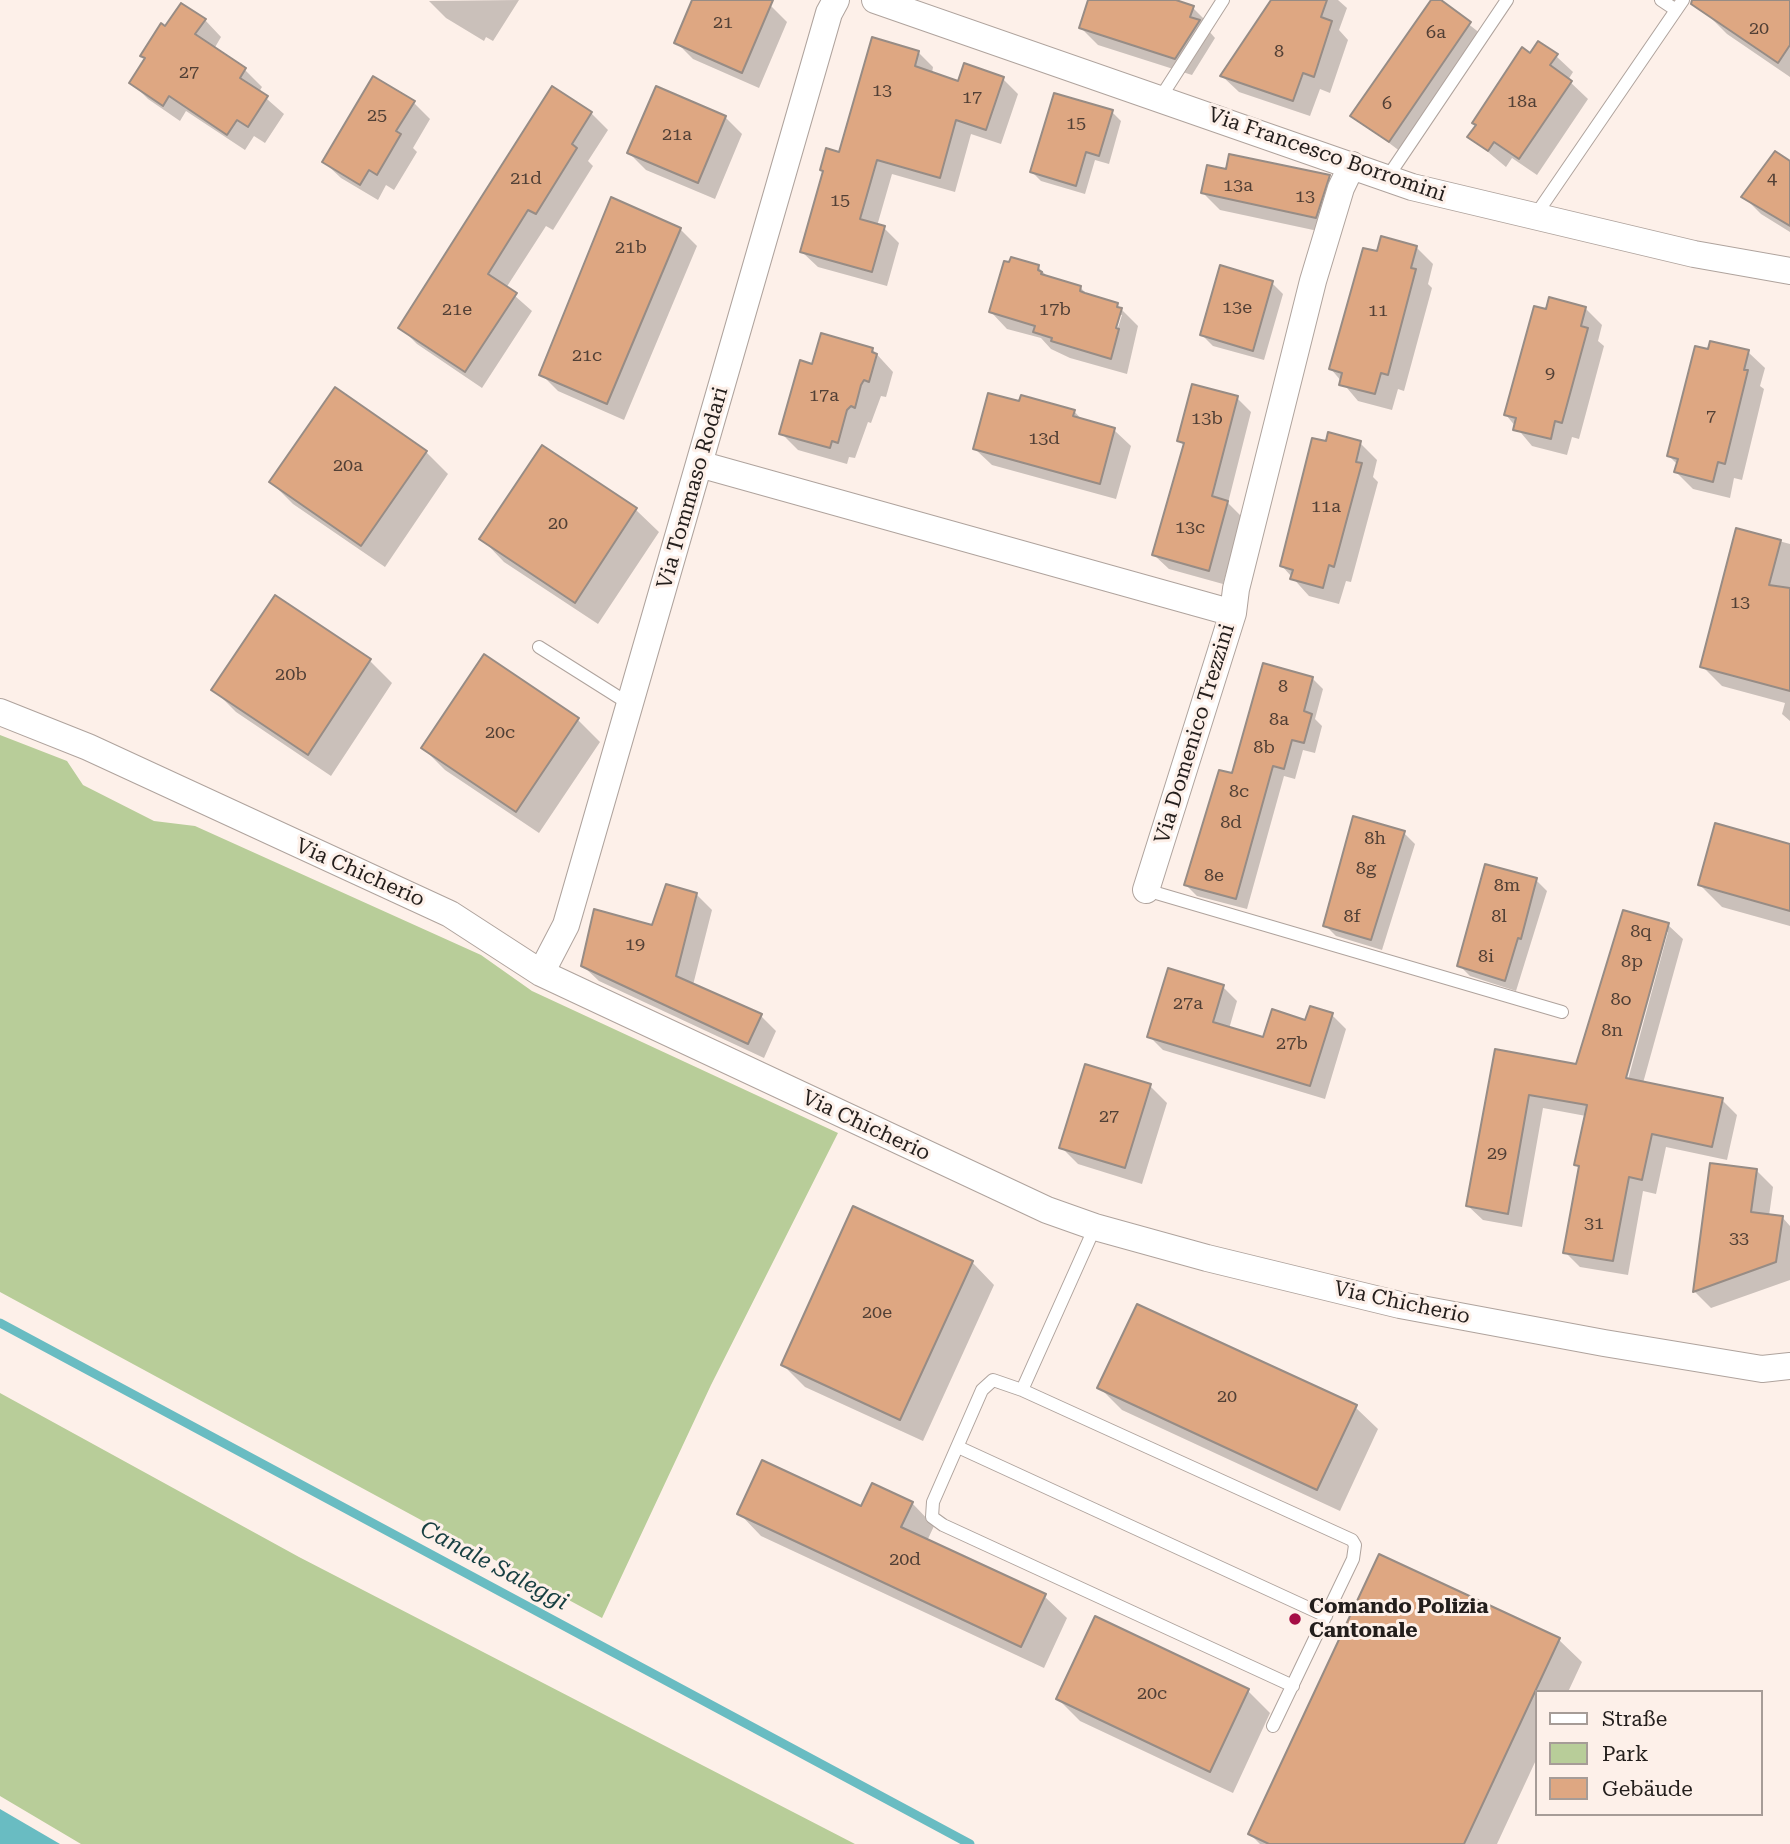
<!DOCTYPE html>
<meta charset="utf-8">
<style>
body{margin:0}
#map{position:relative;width:1790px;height:1844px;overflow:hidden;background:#fdf0e9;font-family:"Roboto Serif",serif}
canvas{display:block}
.legend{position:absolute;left:1535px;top:1690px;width:228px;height:126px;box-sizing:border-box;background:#fdf0e9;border:2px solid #a69c97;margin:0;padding:9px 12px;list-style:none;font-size:21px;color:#231e1c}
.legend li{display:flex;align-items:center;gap:14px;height:35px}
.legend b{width:35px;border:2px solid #a69c97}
</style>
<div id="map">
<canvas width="1790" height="1844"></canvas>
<ul class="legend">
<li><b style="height:9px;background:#fff"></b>Straße</li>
<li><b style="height:19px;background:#b8cd99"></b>Park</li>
<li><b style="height:19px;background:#dea782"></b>Gebäude</li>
</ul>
</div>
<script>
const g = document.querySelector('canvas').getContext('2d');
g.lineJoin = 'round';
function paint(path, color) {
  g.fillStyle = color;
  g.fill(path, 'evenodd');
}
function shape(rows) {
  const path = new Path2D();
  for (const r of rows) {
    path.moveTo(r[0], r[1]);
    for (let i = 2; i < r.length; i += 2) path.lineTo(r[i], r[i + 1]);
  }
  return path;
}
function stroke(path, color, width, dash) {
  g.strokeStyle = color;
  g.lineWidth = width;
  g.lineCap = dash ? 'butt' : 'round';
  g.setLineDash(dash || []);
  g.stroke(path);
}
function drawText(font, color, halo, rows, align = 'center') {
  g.font = font + ' "Roboto Serif",serif';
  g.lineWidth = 6;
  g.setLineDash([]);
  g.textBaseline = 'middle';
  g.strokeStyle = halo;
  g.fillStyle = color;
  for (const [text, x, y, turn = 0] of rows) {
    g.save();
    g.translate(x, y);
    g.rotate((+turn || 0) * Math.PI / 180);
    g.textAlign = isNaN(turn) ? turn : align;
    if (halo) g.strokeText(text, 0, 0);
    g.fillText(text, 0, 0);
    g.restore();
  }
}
const green = shape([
 [0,735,67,761,83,785,154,821,195,826,481,955,532,991,838,1133,711,1385,602,1618,0,1292],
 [0,1393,299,1557,855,1844,81,1844,0,1796]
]);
const water = shape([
 [0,1809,60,1844,0,1844]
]);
const shadow = shape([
 [519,0,493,41,486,37,484,41,446,18,429,1],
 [694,0,758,0,771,6,787,22,759,88,693,59,676,42],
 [1094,0,1171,0,1193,8,1210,25,1208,30,1215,38,1192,75,1098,45,1081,28],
 [1274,0,1338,0,1347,8,1339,30,1348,40,1330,93,1320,89,1310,116,1239,92,1222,76],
 [1433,0,1438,0,1481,34,1401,152,1352,115],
 [1713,0,1790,0,1790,77,1727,34,1705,12],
 [205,20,221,37,214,49,245,70,262,87,259,92,284,114,265,143,254,136,245,150,186,111,180,121,148,99,131,82,166,29],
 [918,52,933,67,932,73,959,83,1003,79,1018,94,1001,144,971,134,955,192,892,174,877,226,884,228,899,243,887,286,818,267,802,252,840,154],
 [1530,55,1556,56,1573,72,1568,80,1588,99,1537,175,1512,158,1506,167,1470,137],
 [413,102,430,119,413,148,417,152,394,190,386,185,378,200,341,178,324,162],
 [1112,112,1121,121,1109,164,1095,160,1085,194,1041,181,1032,172],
 [591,113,608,130,588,161,593,166,553,230,546,226,506,288,532,311,482,388,417,344,400,327],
 [725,117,742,134,715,199,646,170,629,153],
 [1790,163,1790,232,1761,214,1744,197],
 [1227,171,1329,177,1346,194,1332,234,1220,210,1203,193],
 [680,229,697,246,624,420,558,391,541,374],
 [1416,247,1433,264,1428,284,1432,288,1404,391,1398,389,1392,410,1358,401,1331,369,1378,254],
 [1038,267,1050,279,1081,288,1089,297,1117,305,1138,326,1127,374,1070,358,1051,349,1041,338,1007,329,991,312],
 [1118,315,1122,315,1115,337,1112,336],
 [1272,283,1283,294,1264,360,1213,346,1202,335],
 [1585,308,1602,325,1598,341,1604,346,1579,439,1572,437,1567,455,1532,446,1506,415,1547,311],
 [872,349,893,372,886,397,881,396,871,423,868,422,855,458,849,457,847,464,798,450,781,433,813,366],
 [1710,351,1748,352,1765,368,1760,386,1764,389,1742,480,1734,478,1730,498,1693,489,1676,472,1678,465,1669,456],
 [1237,398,1251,412,1228,503,1242,517,1223,584,1169,569,1154,555,1185,446,1179,441],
 [1020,403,1074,411,1083,421,1114,430,1131,446,1116,499,992,465,975,449],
 [1360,443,1377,460,1373,477,1378,482,1351,582,1346,581,1339,604,1309,596,1282,566,1327,444],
 [542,447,636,510,659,532,598,624,504,562,482,539],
 [426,452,448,474,385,567,293,504,271,482],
 [1738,530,1790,544,1790,721,1782,714,1785,703,1722,686,1702,666],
 [276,597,370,661,392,683,331,776,236,712,214,690],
 [485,656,578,720,600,742,539,833,445,770,423,748],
 [1312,678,1323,689,1315,719,1322,726,1315,753,1303,750,1295,779,1284,776,1247,909,1197,896,1186,885,1233,776],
 [1404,833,1415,844,1382,950,1336,936,1325,925],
 [1790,846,1790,926,1722,907,1700,885],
 [1536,880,1547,891,1516,991,1470,976,1459,965],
 [696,894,712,910,693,985,761,1016,776,1031,764,1058,599,981,583,966,653,927],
 [1668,925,1683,939,1643,1083,1722,1100,1737,1115,1727,1160,1666,1147,1656,1194,1643,1191,1628,1275,1580,1267,1565,1252,1580,1169,1576,1165,1586,1116,1543,1108,1522,1227,1483,1220,1468,1206,1496,1051,1577,1066],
 [1665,932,1668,932,1626,1087,1622,1086],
 [1223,987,1237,1001,1229,1029,1264,1039,1332,1015,1346,1029,1325,1099,1163,1050,1149,1036],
 [1150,1086,1167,1103,1142,1184,1078,1164,1061,1147],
 [1756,1170,1773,1187,1769,1216,1782,1217,1790,1226,1790,1280,1711,1308,1694,1291],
 [972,1262,994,1285,923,1441,805,1387,783,1365],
 [1100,1388,1355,1407,1378,1429,1340,1511,1122,1410],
 [912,1503,934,1526,927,1541,1044,1596,1067,1618,1044,1668,761,1536,739,1513,862,1509],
 [1380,1556,1559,1640,1582,1662,1568,1692,1536,1692,1536,1760,1497,1844,1260,1844,1250,1834],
 [1248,1691,1270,1713,1233,1793,1080,1721,1058,1699]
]);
const stream = shape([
 [0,1323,970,1844]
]);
const building = shape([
 [692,0,773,0,742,73,674,43,692,0],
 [1088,0,1176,0,1194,6,1190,17,1200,20,1175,59,1079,28,1088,0],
 [1271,0,1327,0,1321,17,1332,21,1314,77,1303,73,1293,101,1220,76,1271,0],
 [1431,0,1441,0,1471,22,1389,142,1350,116,1431,0],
 [1692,0,1790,0,1790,45,1778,63,1691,4,1692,0],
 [181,3,206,19,195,34,246,68,240,78,268,96,248,127,237,120,227,135,169,96,163,106,129,83,145,58,140,56,161,23,165,26,181,3],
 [872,37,919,51,915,66,958,81,964,63,1004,77,986,130,956,120,940,178,877,160,860,219,885,226,872,272,800,252,823,171,820,170,826,148,839,152,872,37],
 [1538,41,1558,54,1550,65,1572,81,1519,159,1494,142,1488,151,1467,137,1476,125,1472,123,1522,47,1530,53,1538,41],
 [373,76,415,101,396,131,401,134,377,175,369,170,360,185,322,162,373,76],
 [552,86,592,112,572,144,577,148,536,214,528,210,488,274,517,293,465,372,398,328,552,86],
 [656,86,726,116,698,183,627,153,656,86],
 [1054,93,1113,110,1099,156,1086,152,1076,186,1030,172,1054,93],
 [1775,151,1790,161,1790,226,1741,197,1775,151],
 [1229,154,1330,175,1316,218,1201,193,1207,165,1226,169,1229,154],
 [611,197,681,228,607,404,539,375,611,197],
 [1381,236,1417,246,1411,268,1416,269,1388,375,1381,373,1375,394,1339,385,1342,373,1329,369,1363,248,1377,251,1381,236],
 [1011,257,1039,265,1038,270,1042,272,1041,274,1081,286,1080,291,1085,293,1118,303,1117,307,1122,308,1116,328,1119,329,1111,359,1051,341,1052,338,1033,332,1035,326,989,312,1004,261,1009,262,1011,257],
 [1220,265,1273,281,1253,351,1200,335,1220,265],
 [1549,297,1586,307,1581,326,1588,328,1562,423,1555,421,1551,439,1513,430,1516,418,1504,415,1534,306,1546,309,1549,297],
 [821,333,873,348,872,352,877,354,869,382,864,380,861,385,855,408,851,406,847,410,838,443,832,441,830,448,779,434,800,360,812,364,821,333],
 [1710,341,1749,350,1744,370,1748,370,1725,464,1718,462,1713,482,1674,472,1678,459,1667,456,1695,346,1708,349,1710,341],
 [1192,384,1238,396,1212,496,1228,501,1209,571,1152,555,1184,443,1177,441,1192,384],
 [335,387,427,451,361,546,269,482,335,387],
 [988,393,1019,401,1021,395,1075,410,1073,416,1115,428,1100,484,973,449,988,393],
 [1328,432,1361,441,1356,462,1362,463,1334,567,1329,565,1323,588,1290,579,1293,570,1280,566,1312,438,1326,441,1328,432],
 [542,445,637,508,575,603,479,539,542,445],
 [1736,528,1781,540,1769,585,1790,588,1790,691,1700,667,1736,528],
 [275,595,371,659,308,755,211,690,275,595],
 [484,654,579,718,516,812,421,748,484,654],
 [1263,663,1313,677,1304,711,1312,714,1304,743,1292,740,1284,769,1273,766,1236,899,1184,885,1219,770,1232,773,1263,663],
 [1353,816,1405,831,1371,940,1323,926,1353,816],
 [1715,823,1790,844,1790,911,1698,885,1715,823],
 [1485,864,1537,878,1521,939,1518,938,1505,981,1457,966,1485,864],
 [666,884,697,893,676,976,762,1014,748,1044,581,966,594,909,652,925,666,884],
 [1623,910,1669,923,1626,1078,1723,1098,1712,1147,1652,1134,1642,1180,1629,1177,1613,1261,1563,1253,1579,1166,1574,1165,1587,1105,1529,1095,1508,1214,1466,1206,1495,1049,1576,1064,1623,910],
 [1168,968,1224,985,1213,1022,1263,1037,1272,1009,1305,1020,1310,1006,1333,1013,1310,1086,1147,1037,1168,968],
 [1085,1064,1151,1084,1125,1168,1059,1148,1085,1064],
 [1710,1163,1757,1169,1751,1212,1783,1216,1776,1262,1693,1292,1710,1163],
 [853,1206,973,1261,900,1420,781,1365,853,1206],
 [1137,1304,1357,1405,1317,1490,1097,1388,1137,1304],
 [762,1460,861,1506,872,1483,913,1502,901,1527,1046,1594,1021,1647,737,1514,762,1460],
 [1379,1554,1560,1638,1464,1844,1269,1844,1248,1834,1379,1554],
 [1095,1616,1249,1689,1210,1772,1056,1699,1095,1616]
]);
const service = shape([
 [1661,0,1676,10],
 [1159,100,1223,0],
 [1387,178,1507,0],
 [1535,216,1683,0],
 [539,647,631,705],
 [1146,890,1562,1012],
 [1095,1227,1022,1390,993,1380,982,1390,933,1502,932,1517,943,1525,1293,1686],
 [1022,1390,1352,1540,1355,1545,1353,1559,1273,1726],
 [958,1447,1326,1616]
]);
const minor = shape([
 [875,0,1412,187,1694,254,1790,271],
 [699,464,1233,613],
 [0,712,88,747,450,914,541,973,1047,1210,1095,1227,1207,1258,1400,1305,1604,1343,1762,1369,1790,1366],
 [1146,890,1233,613,1236,589,1313,281,1341,188,1352,165],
 [541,973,566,925,829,13,836,0]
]);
const markers = [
 [1295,1619,7,"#a50d45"]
];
const numberNames = [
 ["21",723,23],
 ["20",1759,29],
 ["6a",1436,33],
 ["8",1279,52],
 ["27",189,73],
 ["13",882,91],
 ["17",972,98],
 ["18a",1522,102],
 ["6",1387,104],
 ["25",377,116],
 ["15",1076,124],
 ["21a",677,135],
 ["21d",526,179],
 ["4",1772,179],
 ["13a",1238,186],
 ["13",1305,197],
 ["15",840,201],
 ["21b",631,248],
 ["13e",1237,308],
 ["21e",457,310],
 ["17b",1055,310],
 ["11",1378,311],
 ["21c",587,356],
 ["9",1550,374],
 ["17a",824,396],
 ["7",1711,417],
 ["13b",1207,419],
 ["13d",1044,439],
 ["20a",348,466],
 ["11a",1326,507],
 ["20",558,524],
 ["13c",1190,528],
 ["13",1740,603],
 ["20b",291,675],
 ["8",1283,687],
 ["8a",1279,720],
 ["20c",500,733],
 ["8b",1264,748],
 ["8c",1239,792],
 ["8d",1231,823],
 ["8h",1375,839],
 ["8g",1366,869],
 ["8e",1214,876],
 ["8m",1507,886],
 ["8f",1352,917],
 ["8l",1499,917],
 ["8q",1641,932],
 ["19",635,945],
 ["8i",1486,957],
 ["8p",1632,962],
 ["8o",1621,1000],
 ["27a",1188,1004],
 ["8n",1612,1031],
 ["27b",1292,1044],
 ["27",1109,1117],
 ["29",1497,1154],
 ["31",1594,1224],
 ["33",1739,1239],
 ["20e",877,1313],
 ["20",1227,1397],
 ["20d",905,1560],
 ["20c",1152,1694]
];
const streetNames = [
 ["Via Francesco Borromini",1327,155,19],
 ["Via Tommaso Rodari",693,488,-74],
 ["Via Domenico Trezzini",1195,734,-73],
 ["Via Chicherio",360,873,24],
 ["Via Chicherio",866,1126,25],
 ["Via Chicherio",1402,1303,12]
];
const poiNames = [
 ["Comando Polizia",1309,1607],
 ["Cantonale",1309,1631]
];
const waterNames = [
 ["Canale Saleggi",494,1566,28]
];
paint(green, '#b8cd99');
paint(water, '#69bcc2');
paint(shadow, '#0003');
stroke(stream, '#69bcc2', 9);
paint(building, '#dea782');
stroke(building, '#978c85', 2);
stroke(service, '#afa39d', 14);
stroke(minor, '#afa39d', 28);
stroke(service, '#fff', 12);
stroke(minor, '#fff', 26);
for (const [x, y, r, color] of markers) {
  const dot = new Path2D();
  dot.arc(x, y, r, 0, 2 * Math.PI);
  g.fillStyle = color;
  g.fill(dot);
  stroke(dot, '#fdf0e9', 2.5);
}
drawText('18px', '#524036', null, numberNames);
drawText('21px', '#231e1c', '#fdf0e9', streetNames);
drawText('bold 21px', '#231e1c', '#fdf0e9', poiNames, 'left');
drawText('italic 23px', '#173f42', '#fdf0e9', waterNames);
</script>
